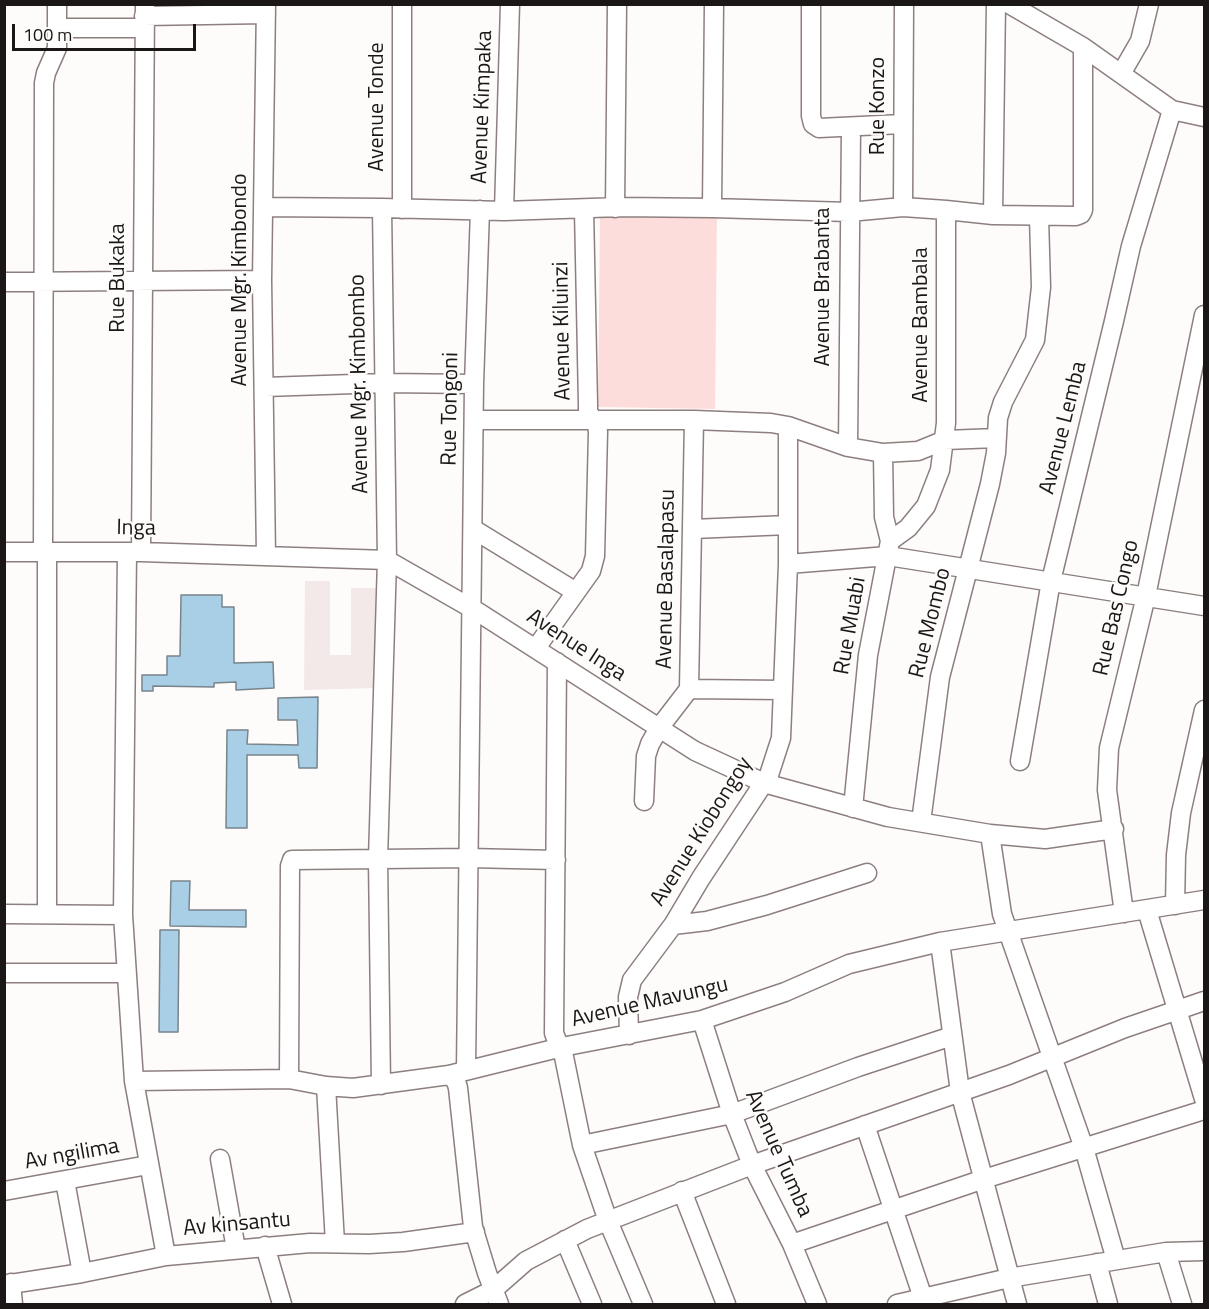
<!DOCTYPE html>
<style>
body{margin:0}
#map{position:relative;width:1209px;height:1309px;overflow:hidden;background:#fefbfb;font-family:"Titillium Web",sans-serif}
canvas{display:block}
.frame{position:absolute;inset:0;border:6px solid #1c1717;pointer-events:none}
.scale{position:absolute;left:12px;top:24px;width:184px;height:27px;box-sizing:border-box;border:3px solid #1c1717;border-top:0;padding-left:8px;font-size:18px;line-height:21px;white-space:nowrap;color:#1c1717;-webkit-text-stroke:4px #fefbfb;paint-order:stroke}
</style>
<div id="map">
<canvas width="1209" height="1309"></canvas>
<div class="frame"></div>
<div class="scale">100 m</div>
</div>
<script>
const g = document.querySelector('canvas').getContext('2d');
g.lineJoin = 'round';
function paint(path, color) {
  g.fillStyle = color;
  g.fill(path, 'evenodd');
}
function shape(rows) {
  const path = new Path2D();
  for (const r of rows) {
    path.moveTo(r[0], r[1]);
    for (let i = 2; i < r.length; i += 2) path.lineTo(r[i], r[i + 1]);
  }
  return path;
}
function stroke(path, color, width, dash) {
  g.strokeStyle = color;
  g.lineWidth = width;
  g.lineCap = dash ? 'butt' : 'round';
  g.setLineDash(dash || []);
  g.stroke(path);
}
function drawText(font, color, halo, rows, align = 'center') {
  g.font = font + ' "Titillium Web",sans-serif';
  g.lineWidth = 5;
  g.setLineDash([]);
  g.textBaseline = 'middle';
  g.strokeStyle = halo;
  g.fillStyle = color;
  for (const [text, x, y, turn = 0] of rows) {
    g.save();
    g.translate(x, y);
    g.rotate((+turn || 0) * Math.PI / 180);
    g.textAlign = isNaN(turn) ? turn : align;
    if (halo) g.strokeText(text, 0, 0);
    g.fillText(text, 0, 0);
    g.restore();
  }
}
const built = shape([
 [305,581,330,581,330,655,351,655,351,588,376,588,375,688,304,690]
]);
const green = shape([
 [600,215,717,217,715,409,598,407]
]);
const building = shape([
 [181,595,222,595,222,607,234,607,234,663,273,662,274,688,236,690,236,682,214,683,214,687,153,686,153,691,142,691,142,675,167,675,167,656,180,656,181,595],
 [318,697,317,768,299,768,298,755,247,755,247,828,226,828,227,730,248,730,247,744,298,745,297,720,278,720,278,698,318,697],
 [171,881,190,881,189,910,246,910,246,927,170,926,171,881],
 [160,930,179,930,178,1032,159,1032,160,930]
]);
const minor = shape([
 [266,4,262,280,266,556],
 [402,4,402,209],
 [811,4,811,116,813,124,819,128,902,124],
 [1009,4,1083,47,1172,110,1204,117],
 [144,16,266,14],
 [57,28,144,28],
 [1121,74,1140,41,1149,4],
 [264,207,382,208,504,211,620,207,712,208,849,212,903,207,946,210,993,215,1076,216,1081,214,1083,210,1083,47],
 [903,207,904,4],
 [615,208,617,4],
 [712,208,714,4],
 [504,211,510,4],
 [993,215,996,4],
 [4,282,262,280],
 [265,387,384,383,474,384],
 [475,420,694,420,771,423,788,426,848,447,883,453,918,451,945,440,997,438],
 [848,447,851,128],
 [473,529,576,592],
 [693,529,788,525],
 [890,541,908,528,926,506,940,470,946,423,946,210],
 [4,552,141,552,387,560,478,612,695,751,764,783,888,817,990,834,1045,839,1114,829],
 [141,552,145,4],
 [43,553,44,83,46,73,57,48,57,4],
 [788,564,888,556,1204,606],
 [536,648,591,571,595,556,598,432,597,425,588,412,588,405,584,209],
 [557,662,554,1033,557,1041,562,1047,582,1145,608,1221,643,1304],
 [689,689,783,690],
 [1020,761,1051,581,1114,321,1131,246,1172,110],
 [644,801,646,756,650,744,659,728,689,689,694,420],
 [853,808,868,655,890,541,884,517,883,453],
 [921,822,940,677,990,484,996,453,998,418,1003,402,1035,340,1041,287,1039,217],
 [990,834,1002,914,1084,1148,1116,1260],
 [1175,905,1176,855,1181,813,1204,710],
 [1147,910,1204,1099],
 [1124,913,1107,790,1109,748,1146,596,1204,315],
 [4,914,123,915,127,552],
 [47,914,47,553],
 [123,915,134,1081,166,1256],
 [673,925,707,921,767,905,867,873],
 [940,942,960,1092,1017,1304],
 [4,973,126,973],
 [702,1020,732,1114,752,1165,792,1244,817,1304],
 [629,1035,628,997,632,980,673,925,701,878,769,775,781,738,788,564,788,426],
 [466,1070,474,384,480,210],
 [449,1075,456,1081,458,1088,473,1227,487,1273,499,1304],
 [289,1079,290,866,292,860,469,858,556,860],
 [134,1081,289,1079,326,1086,353,1088,449,1075,562,1047,702,1020,785,992,849,964,940,942,1204,900],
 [381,1085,378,859,387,560,382,208],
 [326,1086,335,1243],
 [865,1125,925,1304],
 [582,1145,732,1114,858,1067,952,1036],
 [220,1159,236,1249],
 [65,1181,82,1273],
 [4,1191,148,1165],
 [682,1191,726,1304],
 [565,1240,592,1304],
 [792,1244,984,1179,1204,1110],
 [265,1246,282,1304],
 [1166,1252,1204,1251],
 [1097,1263,1108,1304],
 [11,1283,13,1304],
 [4,1285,82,1273,166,1256,310,1243,369,1244,403,1242,475,1232],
 [465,1304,493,1290,526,1261,587,1229,752,1165,1009,1075,1125,1028,1204,1001],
 [897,1304,1009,1278,1166,1252,1182,1304]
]);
const streetNames = [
 ["Rue Konzo",879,106,-90],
 ["Avenue Tonde",378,107,-90],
 ["Avenue Kimpaka",483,107,-88],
 ["Rue Bukaka",119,278,-90],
 ["Avenue Mgr. Kimbondo",241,280,-90],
 ["Avenue Brabanta",824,287,-90],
 ["Avenue Bambala",922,325,-90],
 ["Avenue Kiluinzi",563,331,-91],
 ["Avenue Mgr. Kimbombo",360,384,-91],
 ["Rue Tongoni",451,409,-89],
 ["Avenue Lemba",1064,428,-76],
 ["Inga",136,529,1],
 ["Avenue Basalapasu",667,579,-89],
 ["Rue Bas Congo",1117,608,-77],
 ["Rue Mombo",931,623,-76],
 ["Rue Muabi",851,626,-80],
 ["Avenue Inga",576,646,33],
 ["Avenue Kiobongoy",702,832,-58],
 ["Avenue Mavungu",650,1003,-13],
 ["Avenue Tumba",778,1154,66],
 ["Av ngilima",72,1155,-10],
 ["Av kinsantu",237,1225,-5]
];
paint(built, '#f3e9e9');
paint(green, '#fddddc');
paint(building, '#a8cfe5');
stroke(building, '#78848b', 1.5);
stroke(minor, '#8d7f7f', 21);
stroke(minor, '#fff', 18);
drawText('22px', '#1c1717', '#fefbfb', streetNames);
</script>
